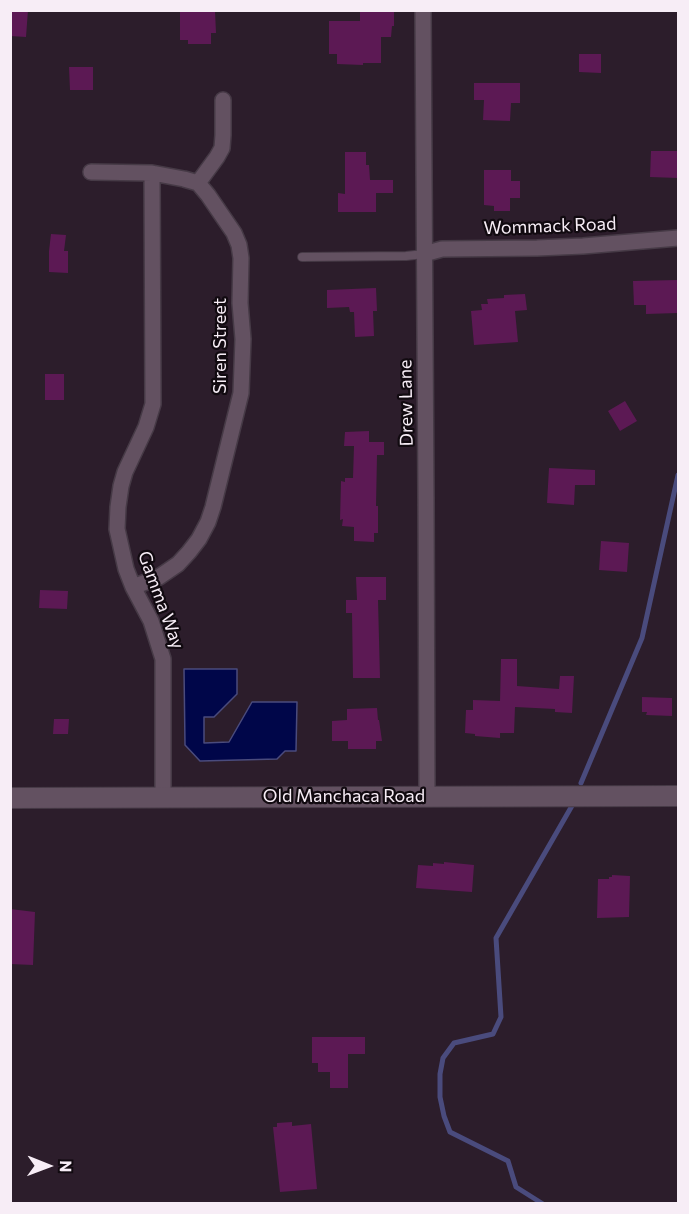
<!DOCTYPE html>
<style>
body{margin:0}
#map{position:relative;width:689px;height:1214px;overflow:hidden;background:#2c1d2b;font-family:Commissioner,sans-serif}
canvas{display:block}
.frame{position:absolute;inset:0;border:12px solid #f7edf6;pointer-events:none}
.north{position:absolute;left:18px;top:1136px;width:60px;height:60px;-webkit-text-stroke:4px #110a10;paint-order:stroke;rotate:91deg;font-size:16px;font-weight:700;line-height:24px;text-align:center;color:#f7edf6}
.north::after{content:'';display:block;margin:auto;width:21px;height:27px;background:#f7edf6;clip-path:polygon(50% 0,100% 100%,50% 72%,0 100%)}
</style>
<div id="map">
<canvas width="689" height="1214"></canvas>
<div class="frame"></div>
<div class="north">N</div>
</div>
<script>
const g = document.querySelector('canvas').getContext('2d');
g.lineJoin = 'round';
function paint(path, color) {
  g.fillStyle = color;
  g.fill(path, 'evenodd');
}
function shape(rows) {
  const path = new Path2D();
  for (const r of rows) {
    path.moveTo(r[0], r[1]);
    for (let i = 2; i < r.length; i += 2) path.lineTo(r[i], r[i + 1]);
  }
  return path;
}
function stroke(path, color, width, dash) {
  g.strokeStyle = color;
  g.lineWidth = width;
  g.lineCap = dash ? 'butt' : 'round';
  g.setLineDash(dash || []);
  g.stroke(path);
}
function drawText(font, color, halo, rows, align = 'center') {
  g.font = font + ' Commissioner,sans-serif';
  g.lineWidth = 4.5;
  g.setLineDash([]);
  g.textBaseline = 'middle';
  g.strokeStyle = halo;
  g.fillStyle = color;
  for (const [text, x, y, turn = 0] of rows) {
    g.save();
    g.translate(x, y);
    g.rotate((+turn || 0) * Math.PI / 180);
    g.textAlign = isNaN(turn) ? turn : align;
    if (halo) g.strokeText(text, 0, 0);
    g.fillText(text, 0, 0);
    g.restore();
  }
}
const water = shape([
 [184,669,237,669,237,694,214,717,204,717,204,743,229,742,252,702,297,702,296,751,285,751,277,759,200,761,185,745,184,669]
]);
const stream = shape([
 [581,783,642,638,678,475],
 [543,1204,516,1187,508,1161,450,1132,444,1116,440,1097,440,1074,443,1058,454,1043,493,1034,501,1017,496,938,573,804]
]);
const building = shape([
 [10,10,28,10,26,37,10,36],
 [360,10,394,10,394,26,392,26,391,37,381,37,381,63,363,63,363,65,337,64,337,54,329,54,329,21,360,21],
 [180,11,215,11,216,33,211,33,211,44,188,44,188,40,180,40],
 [579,54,601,54,601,73,579,72],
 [69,67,93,67,93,90,70,90],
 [474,83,520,83,520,103,511,103,510,121,483,120,484,100,474,100],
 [651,151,678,151,678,178,650,177],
 [345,152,366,152,366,165,369,165,370,180,393,180,393,193,376,193,376,212,338,212,338,193,345,194],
 [484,170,511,170,511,181,520,181,520,198,510,198,510,211,494,211,494,206,484,205],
 [51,234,66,235,64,251,68,251,68,273,49,272,49,251],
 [678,280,678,313,646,314,646,305,634,305,633,281],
 [376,288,377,311,373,311,374,336,355,337,354,312,350,312,349,307,327,308,327,290],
 [525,294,527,310,515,311,518,342,474,345,471,311,482,310,481,304,488,304,487,299,504,298,504,295],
 [45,374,64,374,64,400,45,400],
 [625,401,637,421,620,431,608,411],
 [369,431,369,442,384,442,384,455,377,455,376,506,378,506,378,533,374,533,374,542,354,541,354,527,342,526,343,519,340,520,341,481,345,482,345,478,353,478,354,446,344,446,345,432],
 [549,468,595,470,595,485,575,485,574,505,547,503],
 [601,541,629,543,627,572,599,570],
 [356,577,386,577,386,600,378,600,380,678,353,678,352,613,346,613,346,600,357,600],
 [40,590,68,591,67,609,39,608],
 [501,659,517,659,517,686,559,689,560,676,574,676,572,713,555,712,555,709,515,707,514,733,500,733,500,738,475,736,475,734,465,733,466,710,473,710,473,700,500,701],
 [642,697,672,698,672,716,646,715,647,712,642,712],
 [377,708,378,720,379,720,382,741,376,741,376,749,348,749,348,741,332,741,332,721,347,720,347,709],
 [54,719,69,719,68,734,53,734],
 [444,862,474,865,472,892,416,888,418,865,433,866,433,863,444,864],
 [612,875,630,876,629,917,597,918,598,879,609,879,609,877,612,877],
 [10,909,35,912,33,965,10,964],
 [312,1037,365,1037,365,1054,348,1054,348,1088,330,1088,330,1072,318,1072,318,1063,312,1063],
 [292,1122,292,1126,311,1124,317,1189,280,1192,273,1127,277,1127,277,1123]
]);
const service = shape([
 [302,257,406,256,424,254]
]);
const minor = shape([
 [423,10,426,497,427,796],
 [91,172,152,173,184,179,198,183,208,195,234,233,239,245,241,258,240,303,243,339,241,393,213,507,208,522,199,539,189,552,178,564,159,577,133,587],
 [152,173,153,404,146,427,125,472,121,486,118,507,117,529,126,569,133,587,151,621,163,659,163,797],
 [198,183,217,157,222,148,223,135,223,100],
 [424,254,442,249,537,248,583,246,678,238]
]);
const tertiary = shape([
 [10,798,678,796]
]);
const streetNames = [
 ["Wommack Road",550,226,-2],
 ["Siren Street",220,346,-90],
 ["Drew Lane",406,403,-91],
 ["Gamma Way",161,600,70],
 ["Old Manchaca Road",344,796]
];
paint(water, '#000649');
stroke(water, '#4a4b7d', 1.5);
stroke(stream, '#4a4b7d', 5);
paint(building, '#5c1954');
stroke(service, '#463a46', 10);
stroke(minor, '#463a46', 18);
stroke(tertiary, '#463a46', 22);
stroke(service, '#635161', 8);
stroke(minor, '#635161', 15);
stroke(tertiary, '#635161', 20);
drawText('18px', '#f7edf6', '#110a10', streetNames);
</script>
